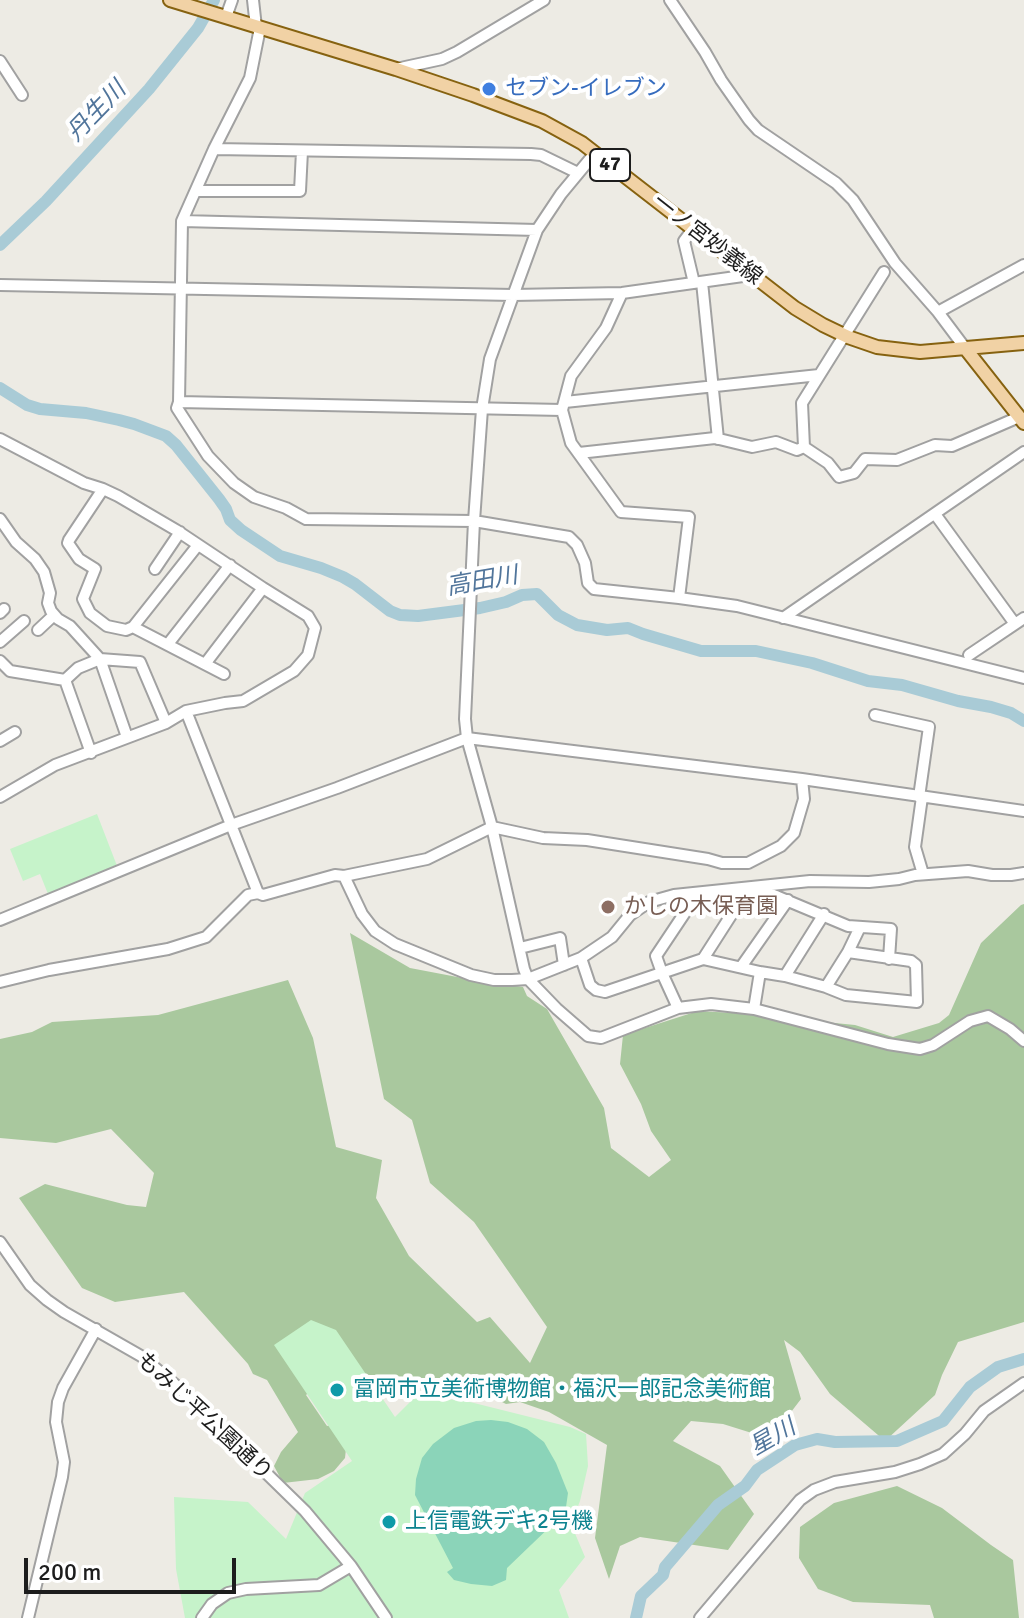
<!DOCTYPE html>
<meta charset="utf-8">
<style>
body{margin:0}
#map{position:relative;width:1024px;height:1618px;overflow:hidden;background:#edebe4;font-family:Signika,sans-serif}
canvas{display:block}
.scale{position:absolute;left:24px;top:1558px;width:212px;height:36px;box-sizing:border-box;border:4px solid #1d1d1d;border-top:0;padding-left:10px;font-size:24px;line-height:28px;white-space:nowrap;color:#1d1d1d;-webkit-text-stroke:6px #fff;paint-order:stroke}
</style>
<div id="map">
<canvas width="1024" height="1618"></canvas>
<div class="scale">200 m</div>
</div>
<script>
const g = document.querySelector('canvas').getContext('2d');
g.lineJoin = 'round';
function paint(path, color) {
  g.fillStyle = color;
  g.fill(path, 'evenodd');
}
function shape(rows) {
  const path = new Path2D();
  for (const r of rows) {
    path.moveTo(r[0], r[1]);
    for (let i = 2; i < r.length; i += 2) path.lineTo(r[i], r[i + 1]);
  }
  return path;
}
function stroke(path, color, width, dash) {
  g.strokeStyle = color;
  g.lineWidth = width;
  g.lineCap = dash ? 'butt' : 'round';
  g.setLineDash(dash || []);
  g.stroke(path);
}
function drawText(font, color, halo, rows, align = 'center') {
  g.font = font + ' Signika,"Noto Sans JP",sans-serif';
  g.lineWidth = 8;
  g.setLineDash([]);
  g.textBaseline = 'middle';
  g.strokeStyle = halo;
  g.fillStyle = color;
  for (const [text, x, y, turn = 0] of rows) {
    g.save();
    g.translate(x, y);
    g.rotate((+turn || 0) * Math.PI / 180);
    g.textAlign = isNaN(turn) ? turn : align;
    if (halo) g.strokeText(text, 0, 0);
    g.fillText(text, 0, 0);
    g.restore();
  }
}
const forest = shape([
 [1024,904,1024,1322,958,1342,942,1375,935,1395,885,1441,830,1394,800,1352,784,1340,801,1399,788,1416,755,1434,723,1424,691,1421,673,1441,720,1466,754,1514,728,1550,640,1537,620,1546,609,1579,595,1538,607,1445,549,1412,520,1402,506,1404,464,1383,410,1380,373,1392,318,1383,306,1395,327,1426,338,1423,347,1439,345,1458,334,1471,318,1479,283,1483,274,1466,281,1452,298,1432,267,1380,253,1374,248,1364,184,1292,115,1302,82,1288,19,1198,45,1184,127,1205,146,1207,154,1173,111,1129,56,1143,0,1138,0,1039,32,1032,52,1022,158,1015,288,980,313,1038,336,1147,382,1160,376,1198,409,1256,477,1322,490,1317,530,1363,547,1327,474,1222,430,1183,412,1120,384,1099,350,933,410,968,473,980,523,987,527,996,547,1009,604,1108,611,1148,649,1177,671,1160,651,1131,641,1104,620,1064,623,1035,698,1011,734,1013,855,1025,893,1037,939,1023,949,1015,981,943,1021,905],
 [897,1486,942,1508,991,1545,1013,1560,1019,1618,934,1618,930,1605,853,1602,818,1589,799,1558,800,1527,834,1503]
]);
const park = shape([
 [97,814,119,871,50,899,40,874,23,881,10,849],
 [311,1320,336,1330,395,1417,416,1396,466,1401,570,1427,586,1434,588,1466,580,1501,571,1524,585,1557,559,1590,569,1618,185,1618,176,1569,174,1497,248,1502,286,1539,305,1493,352,1461,274,1345]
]);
const pitch = shape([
 [491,1420,508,1422,527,1429,544,1442,556,1463,568,1493,566,1507,557,1520,507,1568,506,1580,492,1586,471,1584,454,1580,447,1572,453,1568,415,1495,416,1479,422,1458,433,1444,454,1428,476,1421]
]);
const river = shape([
 [0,245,46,201,149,89,198,28,214,0],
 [0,388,27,405,40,409,86,413,119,420,134,424,166,436,176,445,219,499,226,509,230,520,241,530,280,556,321,568,343,577,355,584,390,611,400,615,418,616,480,608,506,602,522,595,537,594,558,615,577,625,607,630,628,628,643,634,701,651,756,651,812,663,868,681,902,685,958,701,991,707,1011,713,1024,721],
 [636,1618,641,1596,663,1575,665,1567,718,1505,745,1486,757,1470,795,1445,817,1439,835,1442,897,1441,943,1421,970,1387,998,1367,1024,1359]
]);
const minor = shape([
 [253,0,256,27],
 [670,0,705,52,721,80,749,120,758,130,836,183,853,200,895,263,938,312,965,348],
 [226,17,232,0],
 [260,28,250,78,214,149,182,221,179,402,177,408,208,456,234,483,254,497,286,508,306,519,474,521,569,537,577,545,585,563,588,583,594,589,679,598,737,606,1024,678],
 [0,61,22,95],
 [396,69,442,59,457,52,544,0],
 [214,149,531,154,541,155,578,173],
 [595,153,561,194,537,230,490,359,482,409,474,521,465,719,467,738,492,827,524,969,528,979,557,1009,588,1036,601,1038,678,1008,711,1004,754,1009,888,1044,920,1049,933,1045,970,1021,988,1016,1010,1029,1024,1041],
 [196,191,300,191,302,151],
 [182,221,537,230],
 [693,229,684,241,694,283],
 [702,282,718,439],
 [0,285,513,295,622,293,750,275],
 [622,293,606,328,571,376,562,410,571,443,621,512,689,517,679,598],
 [938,312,1024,265],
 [179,402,562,410],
 [565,402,819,375],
 [0,439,84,483,103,489,118,496,176,530,263,588,308,616,315,628,308,655,294,671,243,701,225,703,186,711],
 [804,447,828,463,839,477,854,473,865,459,897,460,935,445,952,446,1019,417],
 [579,453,715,438,752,447,776,442,797,450,804,447,802,403,884,272],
 [103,489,69,540,68,543,79,559,95,569,83,599,90,613,107,626,126,630,133,627,198,545],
 [935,514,1015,624],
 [0,519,16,542,35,559,44,572,50,593,48,603,51,611,58,619,70,626,100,659,127,737],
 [155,569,180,532],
 [0,613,4,609],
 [783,618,1024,452],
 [133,627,224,674],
 [38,630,54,615],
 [0,642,24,621],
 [168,644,230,565],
 [969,655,1024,618],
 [0,661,10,671,65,680,78,668,100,659,140,662,166,723],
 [205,664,263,588],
 [65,680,91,753],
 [875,715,929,727,919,797],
 [0,741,15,732],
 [0,797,55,765,166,723,186,711,258,893],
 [922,797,915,847,923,874],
 [344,876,362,914,375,931,395,944,471,975,494,980,512,980,528,979,581,958,612,937,630,915,649,902,674,895,810,881,869,882,899,879,915,875,968,871,992,875,1011,875,1024,873],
 [0,920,231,825,337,788,467,738,802,779,1024,811],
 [520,948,560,938,564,965],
 [848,952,860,927],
 [581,958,590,985,596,990,605,992,703,959,760,972,785,976,826,987,846,995,917,1002,916,965,911,961,848,952,826,987],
 [703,959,744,895],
 [741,967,788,900],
 [785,976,824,914],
 [0,982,49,970,168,949,206,937,248,895,258,893,263,895,335,875,344,876,427,859,492,827,543,838,587,840,708,859,722,863,748,863,781,846,794,833,804,799,802,779],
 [678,1008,662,973,656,956,692,902,769,893,848,926,891,929,889,959],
 [754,1009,760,972],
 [0,1242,30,1285,47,1300,64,1312,141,1356,178,1387,305,1511,351,1566,386,1618],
 [28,1618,62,1477,64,1462,56,1422,58,1402,63,1388,96,1329],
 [202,1618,212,1604,228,1593,246,1589,319,1585,351,1566],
 [700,1618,800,1500,814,1490,835,1482,895,1472,920,1464,943,1454,965,1434,984,1411,1024,1383]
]);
const major = shape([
 [170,0,396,69,473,95,542,121,582,143,795,308,823,325,848,337,877,347,920,352,1024,343],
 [965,348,1024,423]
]);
const markers = [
 [489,89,8,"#3f7fe0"],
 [608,907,8,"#8d6e63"],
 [337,1390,8,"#0f9aa8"],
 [389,1522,8,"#0f9aa8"]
];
const shields = [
 [610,165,40]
];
const shieldNames = [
 ["47",610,165]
];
const shopNames = [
 ["セブン-イレブン",505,89]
];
const streetNames = [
 ["一ノ宮妙義線",707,240,38],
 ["もみじ平公園通り",204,1417,43]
];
const educationNames = [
 ["かしの木保育園",624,907]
];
const cultureNames = [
 ["富岡市立美術博物館・福沢一郎記念美術館",353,1390],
 ["上信電鉄デキ2号機",405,1522]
];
const waterNames = [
 ["丹生川",97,112,-46],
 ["高田川",482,582,-10],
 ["星川",773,1438,-30]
];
paint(forest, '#a9c89e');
paint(park, '#c6f3ca');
paint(pitch, '#8bd4b9');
stroke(river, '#a9cbd6', 12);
stroke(minor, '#a1a1a1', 14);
stroke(major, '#866210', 16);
stroke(minor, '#fff', 10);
stroke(major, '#f1d2a5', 12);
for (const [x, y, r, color] of markers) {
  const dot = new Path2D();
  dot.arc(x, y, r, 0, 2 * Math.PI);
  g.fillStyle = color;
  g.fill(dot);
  stroke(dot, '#fff', 3);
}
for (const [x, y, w] of shields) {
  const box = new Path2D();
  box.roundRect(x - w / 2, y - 16, w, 32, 6);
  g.fillStyle = '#fff';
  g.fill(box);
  stroke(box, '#1d1d1d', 2);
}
drawText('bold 20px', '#1d1d1d', null, shieldNames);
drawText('22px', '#366cbe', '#fff', shopNames, 'left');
drawText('22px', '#1d1d1d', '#fff', streetNames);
drawText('22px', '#785e54', '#fff', educationNames, 'left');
drawText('22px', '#0d838f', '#fff', cultureNames, 'left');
drawText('italic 24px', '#51759b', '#fff', waterNames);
</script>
